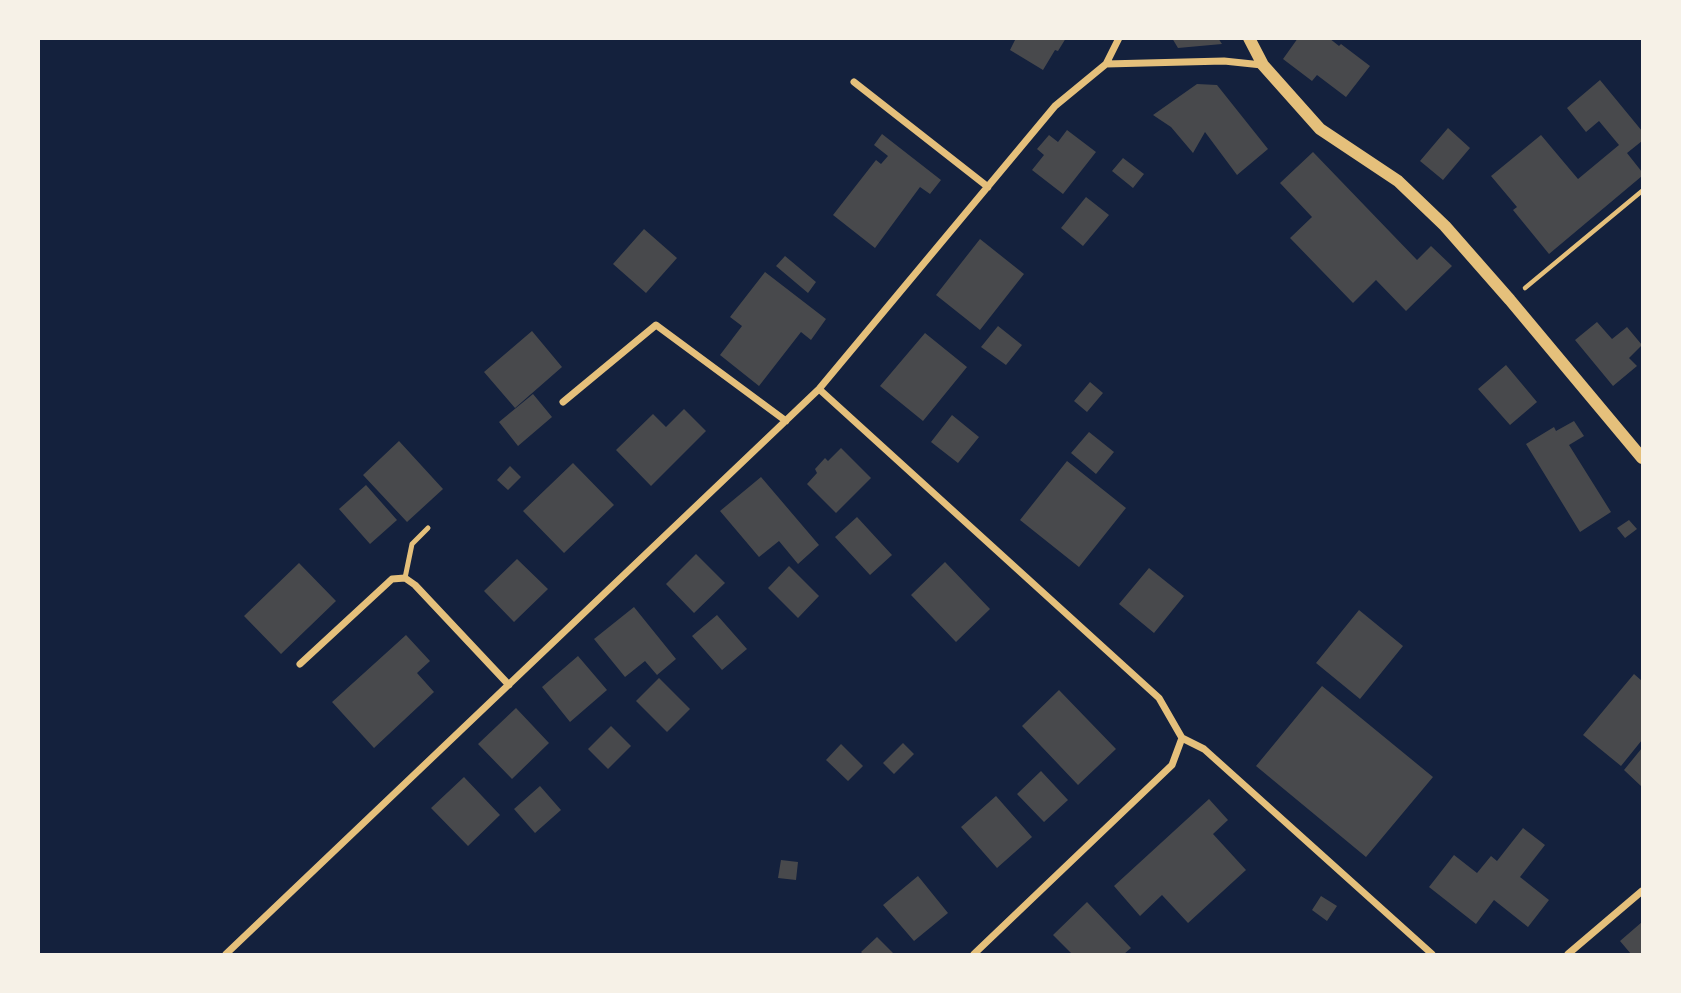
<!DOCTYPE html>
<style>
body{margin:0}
#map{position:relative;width:1681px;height:993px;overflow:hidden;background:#14213d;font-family:"Fira Sans Condensed",sans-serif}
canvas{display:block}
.frame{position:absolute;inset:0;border:40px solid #f6f1e7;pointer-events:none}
</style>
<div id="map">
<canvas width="1681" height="993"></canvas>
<div class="frame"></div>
</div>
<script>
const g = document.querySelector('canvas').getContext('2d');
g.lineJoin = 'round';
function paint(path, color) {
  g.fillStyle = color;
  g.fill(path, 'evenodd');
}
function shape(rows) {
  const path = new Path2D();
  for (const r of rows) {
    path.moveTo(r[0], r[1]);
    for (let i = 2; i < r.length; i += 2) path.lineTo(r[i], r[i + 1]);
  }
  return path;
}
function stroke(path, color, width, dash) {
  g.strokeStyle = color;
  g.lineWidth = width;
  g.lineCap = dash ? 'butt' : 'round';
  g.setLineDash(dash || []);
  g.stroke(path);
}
const building = shape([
 [1016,38,1066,38,1058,51,1055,50,1043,70,1010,50],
 [1172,38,1218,38,1222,44,1178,48],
 [1298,38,1329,38,1339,46,1341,44,1370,66,1346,97,1317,75,1312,81,1283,59],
 [1600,80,1642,131,1642,141,1627,153,1642,172,1642,176,1549,254,1513,210,1517,207,1491,176,1541,135,1578,179,1619,145,1599,121,1586,132,1567,108],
 [1197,84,1217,85,1268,149,1237,175,1205,132,1193,153,1171,127,1153,115],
 [1448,128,1470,148,1443,180,1420,161],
 [1067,130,1096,152,1063,194,1032,170,1044,155,1037,149,1049,135,1058,142],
 [882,134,941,180,930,194,920,187,875,248,833,215,876,160,881,164,888,156,874,145],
 [1313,152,1417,260,1431,246,1452,266,1406,311,1376,280,1353,303,1290,238,1312,217,1280,183],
 [1123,158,1144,174,1133,188,1112,171],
 [1086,197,1109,215,1083,246,1061,228],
 [644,229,677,258,646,293,613,264],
 [980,239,1024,274,980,330,936,295],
 [785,256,816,282,808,293,776,266],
 [765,272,826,319,811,340,801,332,759,386,720,355,742,326,730,317],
 [1597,322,1612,339,1627,327,1642,345,1629,358,1637,366,1613,386,1575,340],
 [998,326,1022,345,1006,365,981,347],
 [532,331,562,367,515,408,484,372],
 [925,333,967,367,923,421,880,386],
 [1506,365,1537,402,1510,425,1478,389],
 [1090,382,1103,393,1087,412,1074,401],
 [533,394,552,417,518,446,499,422],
 [684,409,706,431,651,486,616,450,653,414,666,427],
 [952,415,979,437,958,463,931,442],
 [1574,421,1584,436,1569,445,1611,512,1580,532,1526,444,1554,427,1556,431],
 [1089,432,1114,452,1096,474,1071,453],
 [399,441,443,489,407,522,363,475],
 [841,448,871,478,836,513,807,484,817,473,815,469,825,458,828,461],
 [1067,461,1126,508,1079,567,1020,520],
 [573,463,614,505,564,553,523,511],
 [510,466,521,477,508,490,497,480],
 [761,477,819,545,798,564,779,541,759,557,720,511],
 [366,485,397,520,370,544,339,509],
 [857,517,892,555,870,575,835,537],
 [1629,520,1637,529,1625,538,1617,528],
 [696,554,725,583,694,613,666,584],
 [517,559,548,589,514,622,484,591],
 [945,562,990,609,956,642,911,595],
 [299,563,336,601,281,654,244,616],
 [789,566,819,596,798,618,768,588],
 [1149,568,1184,596,1154,633,1119,604],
 [634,607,676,659,657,675,645,661,625,677,594,639],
 [1359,610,1403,646,1360,699,1316,663],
 [717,615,747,649,722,670,692,636],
 [406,635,430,661,417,673,434,692,374,748,332,702],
 [578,656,607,690,570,722,542,687],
 [1634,674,1642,681,1642,740,1621,766,1583,735],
 [659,678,690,709,667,732,636,701],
 [1322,686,1433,777,1366,857,1256,766],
 [1059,690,1116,749,1078,785,1022,726],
 [516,708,549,743,512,779,478,744],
 [611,726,631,746,608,769,588,749],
 [903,743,914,754,894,774,883,763],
 [841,744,863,766,848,781,826,760],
 [1642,748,1642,787,1624,770],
 [1041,771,1068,800,1044,822,1017,794],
 [464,777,500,815,468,846,431,808],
 [540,786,561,810,535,833,514,809],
 [996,796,1032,837,997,868,961,827],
 [1209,799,1228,820,1213,834,1246,870,1188,923,1162,895,1140,916,1114,886],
 [1523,828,1545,845,1520,877,1549,900,1528,927,1494,900,1476,924,1429,887,1454,855,1477,873,1491,856,1497,861],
 [781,860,798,862,796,880,778,878],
 [918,876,948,913,914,941,883,905],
 [1321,896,1337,906,1327,921,1312,910],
 [1087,902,1131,948,1124,954,1072,954,1053,935],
 [1642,922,1642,954,1631,954,1620,941],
 [877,937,894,954,863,954,861,952]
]);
const path = shape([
 [1525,288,1642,191]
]);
const service = shape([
 [405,578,412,544,428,528]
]);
const minor = shape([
 [1106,64,1224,61,1262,65],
 [854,82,988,187],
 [819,389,1159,698,1182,738,1204,749,1432,954],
 [563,402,656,325,786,421],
 [300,664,392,579,405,578,415,585,509,685],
 [226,954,819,389,1055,106,1106,64,1119,38],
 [974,954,1172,765,1182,738],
 [1568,954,1642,891]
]);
const tertiary = shape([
 [1249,38,1263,65,1320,129,1398,181,1445,226,1510,300,1642,458]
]);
paint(building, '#48494c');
stroke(path, '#e5c07b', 4.5);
stroke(service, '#e5c07b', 5);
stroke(minor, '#e5c07b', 7);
stroke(tertiary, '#e5c07b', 12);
</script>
